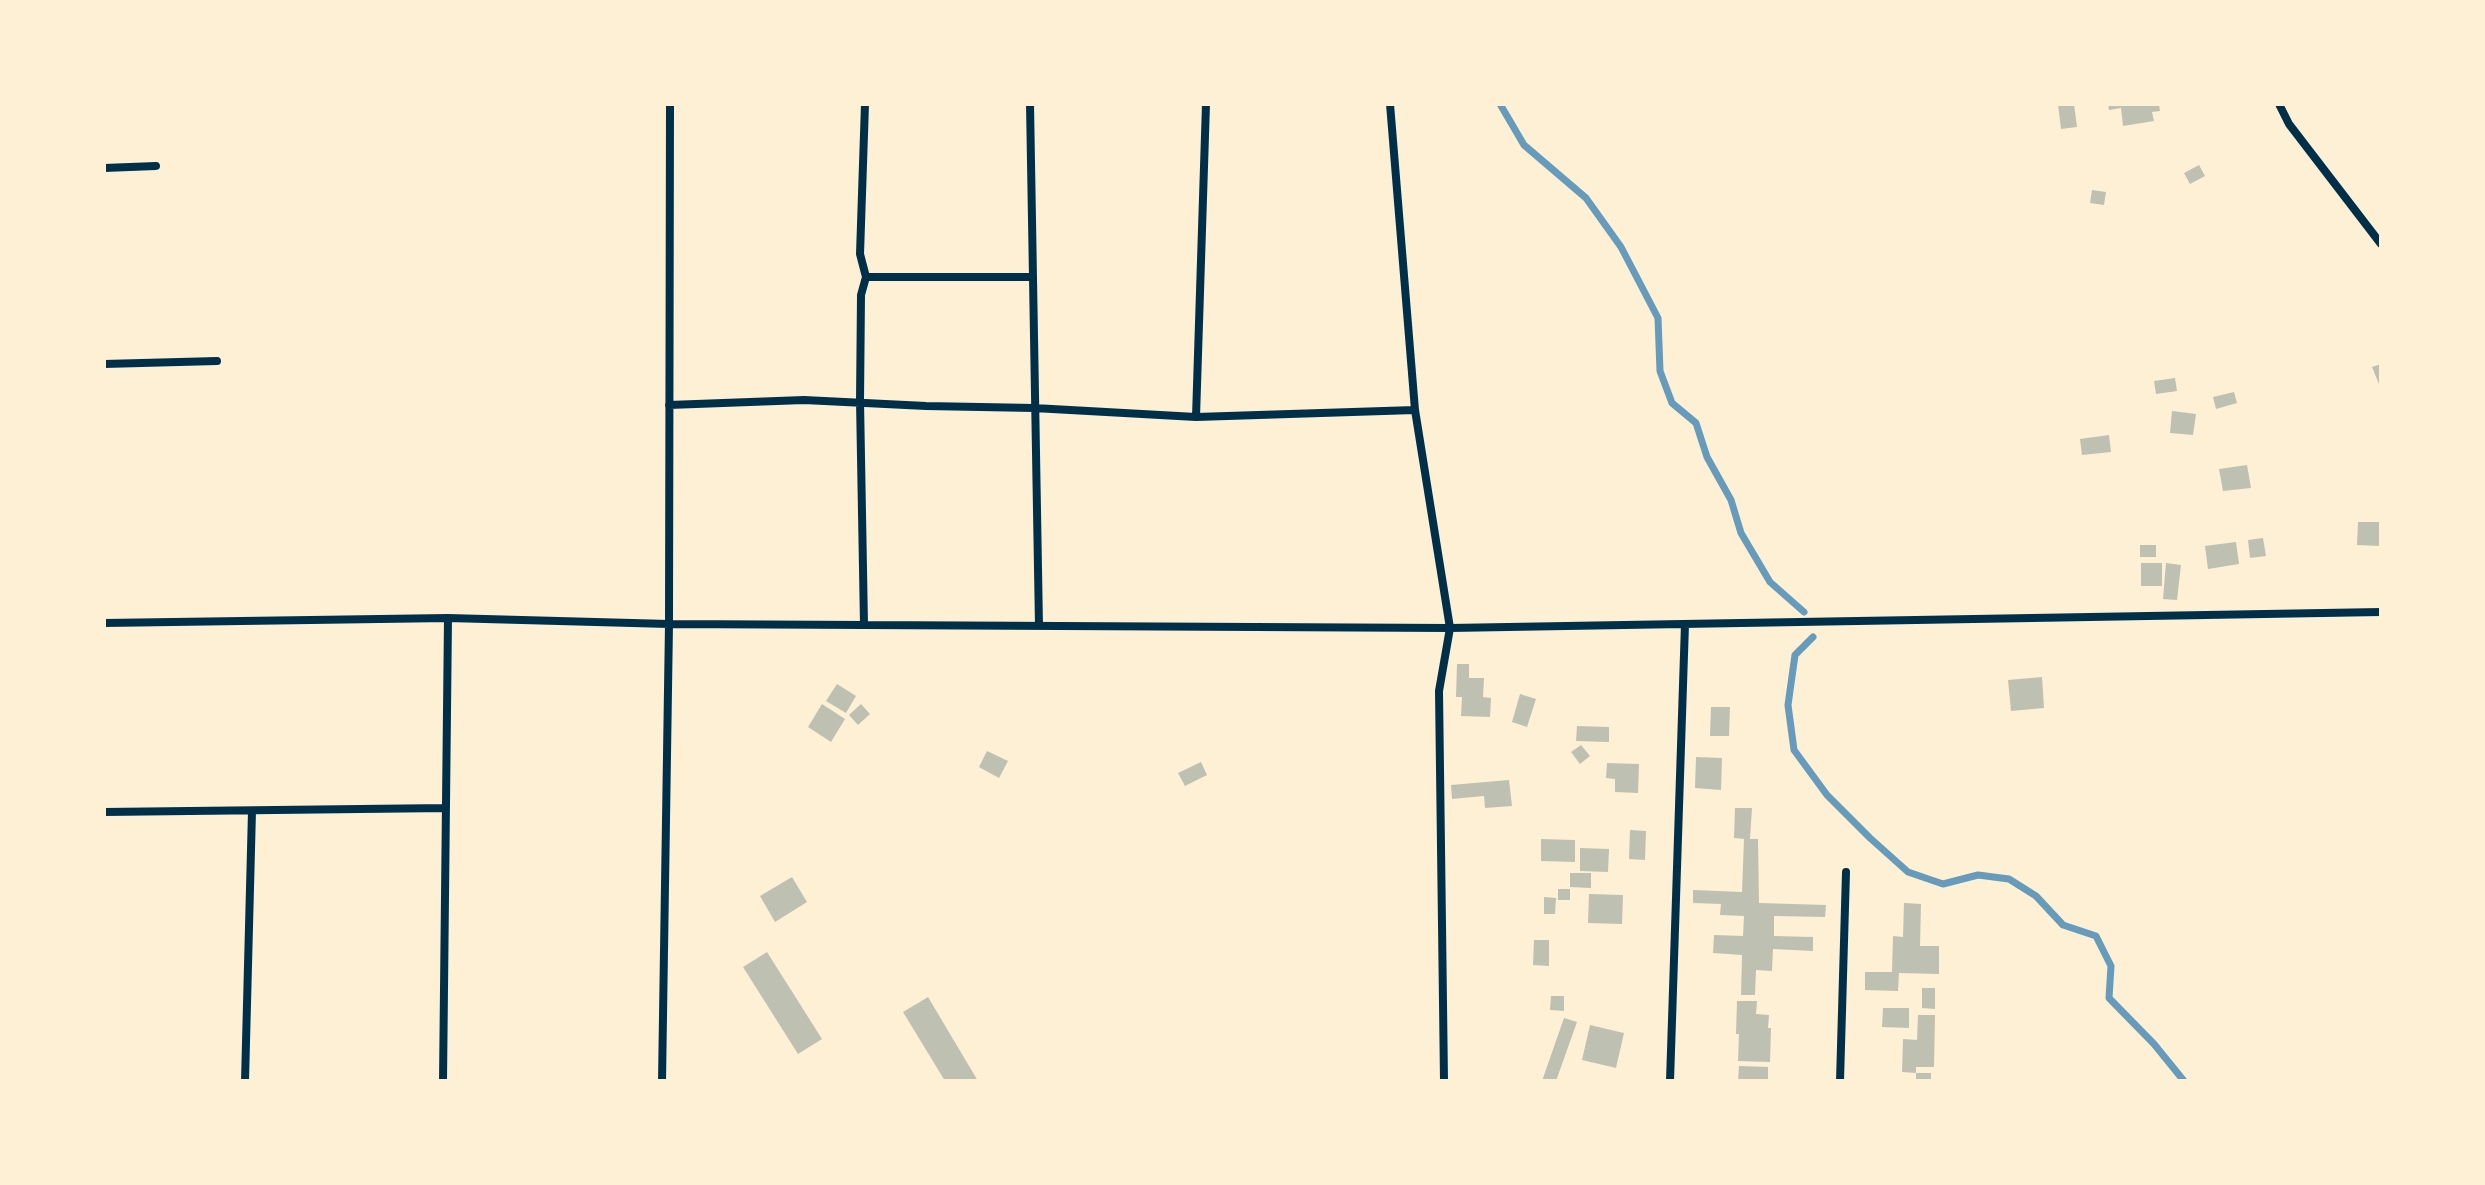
<!DOCTYPE html>
<style>
body{margin:0}
#map{position:relative;width:2485px;height:1185px;overflow:hidden;background:#fdf0d5;font-family:"Work Sans",sans-serif}
canvas{display:block}
.frame{position:absolute;inset:0;border:106px solid #fdf0d5;pointer-events:none}
</style>
<div id="map">
<canvas width="2485" height="1185"></canvas>
<div class="frame"></div>
</div>
<script>
const g = document.querySelector('canvas').getContext('2d');
g.lineJoin = 'round';
function shape(rows) {
  const path = new Path2D();
  for (const r of rows) {
    path.moveTo(r[0], r[1]);
    for (let i = 2; i < r.length; i += 2) path.lineTo(r[i], r[i + 1]);
  }
  return path;
}
function stroke(path, color, width, dash) {
  g.strokeStyle = color;
  g.lineWidth = width;
  g.lineCap = dash ? 'butt' : 'round';
  g.setLineDash(dash || []);
  g.stroke(path);
}
function paint(path, color) {
  g.fillStyle = color;
  g.fill(path, 'evenodd');
}
const stream = shape([
 [1500,104,1524,145,1586,198,1621,247,1658,318,1660,371,1672,403,1696,423,1707,457,1731,500,1741,533,1770,582,1804,612],
 [1813,637,1795,655,1788,705,1794,750,1827,795,1870,838,1908,872,1943,884,1978,875,2009,879,2036,896,2063,925,2096,936,2111,966,2109,998,2154,1044,2184,1081]
]);
const building = shape([
 [2058,104,2074,104,2077,127,2061,129],
 [2108,104,2159,104,2160,111,2152,112,2154,121,2123,126,2121,108,2109,110],
 [2199,165,2205,176,2190,184,2184,173],
 [2092,190,2106,192,2104,205,2090,203],
 [2381,364,2381,389,2372,367],
 [2175,378,2177,391,2156,394,2154,381],
 [2234,392,2237,403,2216,409,2213,397],
 [2172,411,2196,414,2193,435,2170,433],
 [2109,435,2111,452,2082,455,2080,439],
 [2247,465,2251,488,2223,491,2219,469],
 [2358,522,2380,522,2380,546,2357,545],
 [2263,538,2266,556,2250,558,2248,540],
 [2236,542,2239,564,2208,569,2205,546],
 [2140,545,2156,545,2156,557,2140,557],
 [2141,563,2162,563,2162,586,2141,586],
 [2166,563,2181,565,2177,600,2163,599],
 [1457,664,1469,664,1469,678,1484,678,1483,697,1491,698,1490,717,1461,716,1462,697,1456,697],
 [2042,677,2044,708,2011,711,2008,680],
 [837,684,856,696,846,713,826,701],
 [1520,694,1536,699,1527,727,1512,722],
 [822,704,845,719,831,742,808,727],
 [861,704,870,714,858,725,849,715],
 [1711,707,1730,707,1729,736,1710,736],
 [1577,726,1609,727,1609,742,1576,741],
 [1581,745,1590,756,1580,764,1571,752],
 [987,751,1008,761,999,778,979,767],
 [1696,757,1722,758,1721,790,1695,788],
 [1201,762,1207,775,1185,786,1178,773],
 [1607,763,1639,764,1638,793,1615,792,1615,779,1606,778],
 [1509,780,1512,806,1485,808,1484,796,1452,799,1451,785],
 [1735,808,1752,808,1750,839,1758,839,1759,903,1826,905,1825,917,1774,916,1774,936,1813,937,1813,951,1773,949,1772,971,1756,970,1755,995,1741,995,1742,955,1713,953,1714,935,1743,936,1744,916,1720,915,1721,904,1693,903,1693,890,1742,892,1744,839,1734,838],
 [1630,830,1646,831,1645,860,1629,859],
 [1541,839,1575,840,1575,862,1541,861],
 [1580,848,1609,849,1608,872,1580,871],
 [1570,873,1591,873,1591,888,1570,887],
 [792,877,807,902,775,922,760,896],
 [1558,889,1570,889,1570,900,1558,900],
 [1589,894,1623,895,1622,924,1588,923],
 [1544,897,1556,898,1555,914,1544,914],
 [1904,903,1921,904,1920,946,1939,946,1939,974,1899,973,1898,991,1865,990,1865,972,1892,972,1893,936,1903,937],
 [1534,940,1549,940,1549,966,1533,965],
 [767,952,822,1039,798,1054,743,967],
 [1922,988,1935,988,1935,1009,1922,1008],
 [1551,996,1564,996,1564,1011,1550,1010],
 [928,997,978,1081,945,1081,903,1012],
 [1737,1001,1757,1001,1756,1014,1769,1015,1768,1028,1771,1028,1770,1062,1738,1061,1739,1034,1736,1034],
 [1883,1008,1909,1008,1909,1028,1882,1027],
 [1918,1015,1935,1015,1934,1067,1916,1067,1916,1073,1902,1072,1903,1039,1917,1040],
 [1564,1018,1577,1022,1556,1081,1542,1081],
 [1590,1025,1624,1033,1616,1068,1582,1060],
 [1739,1066,1768,1067,1768,1081,1738,1081],
 [1916,1073,1931,1073,1931,1081,1916,1081]
]);
const minor = shape([
 [1030,104,1039,626],
 [1390,104,1415,410,1450,628,1439,691,1444,1081],
 [2279,104,2289,124,2381,244],
 [104,168,156,166],
 [866,277,1032,277],
 [104,364,217,361],
 [669,405,804,400,926,406,1034,408,1196,417,1415,410],
 [1196,417,1206,104],
 [104,623,448,618,669,624,1450,628,2381,612],
 [864,625,860,401,861,295,866,277,860,254,865,104],
 [104,812,446,808],
 [245,1081,252,811],
 [443,1081,448,618],
 [662,1081,669,624,670,104],
 [1670,1081,1685,624],
 [1840,1081,1846,872]
]);
stroke(stream, '#669bbc', 7);
paint(building, '#bec0b2');
stroke(minor, '#003049', 8);
</script>
